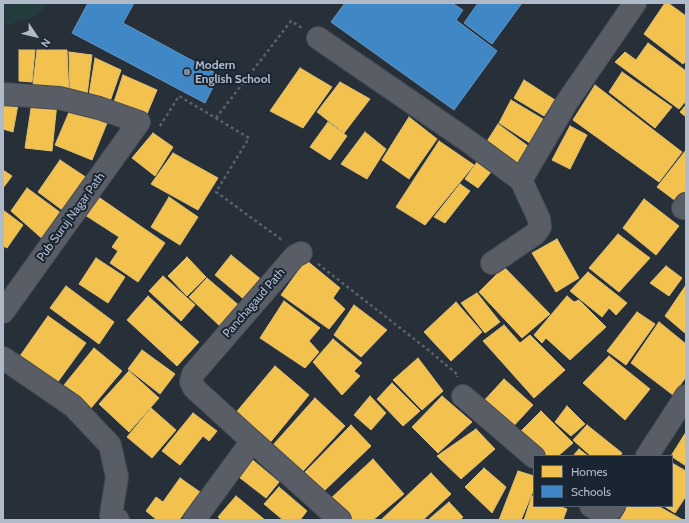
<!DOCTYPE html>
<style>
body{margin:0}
#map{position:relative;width:689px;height:523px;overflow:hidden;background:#272f38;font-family:Cabin,sans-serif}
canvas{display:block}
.frame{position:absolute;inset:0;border:4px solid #b0bbca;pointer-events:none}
.legend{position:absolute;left:533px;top:455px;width:140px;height:52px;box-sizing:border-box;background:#1a2533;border:1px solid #56616f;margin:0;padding:5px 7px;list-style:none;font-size:12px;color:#b0bbca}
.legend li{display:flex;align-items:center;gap:8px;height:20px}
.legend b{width:20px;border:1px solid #56616f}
.north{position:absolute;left:16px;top:16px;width:40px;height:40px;-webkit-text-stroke:3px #1a2533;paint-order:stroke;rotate:125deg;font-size:11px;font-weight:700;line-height:16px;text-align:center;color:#b0bbca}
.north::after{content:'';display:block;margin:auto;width:14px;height:18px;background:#b0bbca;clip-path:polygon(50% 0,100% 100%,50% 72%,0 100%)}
</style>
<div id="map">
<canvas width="689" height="523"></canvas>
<div class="frame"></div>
<ul class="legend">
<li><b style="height:11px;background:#f2c14e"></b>Homes</li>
<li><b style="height:11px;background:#3f88c5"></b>Schools</li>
</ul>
<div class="north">N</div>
</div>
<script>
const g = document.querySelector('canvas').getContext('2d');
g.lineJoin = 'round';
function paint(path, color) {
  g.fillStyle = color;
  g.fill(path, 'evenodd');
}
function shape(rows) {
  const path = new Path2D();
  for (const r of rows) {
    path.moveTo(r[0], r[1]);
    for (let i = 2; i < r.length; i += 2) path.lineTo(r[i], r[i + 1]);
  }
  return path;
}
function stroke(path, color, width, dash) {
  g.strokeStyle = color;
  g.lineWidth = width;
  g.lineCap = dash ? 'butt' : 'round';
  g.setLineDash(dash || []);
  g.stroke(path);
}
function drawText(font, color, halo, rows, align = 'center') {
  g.font = font + ' Cabin,sans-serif';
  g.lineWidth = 4;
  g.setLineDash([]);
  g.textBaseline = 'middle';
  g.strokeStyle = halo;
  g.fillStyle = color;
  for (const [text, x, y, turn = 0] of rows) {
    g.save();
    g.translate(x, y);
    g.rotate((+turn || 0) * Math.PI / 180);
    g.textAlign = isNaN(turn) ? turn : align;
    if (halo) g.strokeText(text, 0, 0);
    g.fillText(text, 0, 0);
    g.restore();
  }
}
const green = shape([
 [3,3,49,3,35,17,3,26]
]);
const homes = shape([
 [665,3,668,3,686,16,686,61,683,64,644,34,665,3],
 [648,43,686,71,686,101,679,109,615,62,625,52,636,60,648,43],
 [19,50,35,50,32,82,19,81,19,50],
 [37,50,67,50,69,95,32,93,37,50],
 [69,52,92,55,87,95,70,92,69,52],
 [95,58,121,70,108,107,88,101,95,58],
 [300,68,332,87,303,128,270,111,300,68],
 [622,72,672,107,655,128,609,92,622,72],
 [123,75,157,90,144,121,112,108,123,75],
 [524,80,555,100,544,116,514,98,524,80],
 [340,82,370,99,344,133,317,112,340,82],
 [595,85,682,152,659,182,573,120,595,85],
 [3,98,19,99,13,132,3,129,3,98],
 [511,100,548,122,536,147,499,123,511,100],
 [32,102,57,103,52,151,25,148,32,102],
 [686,105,686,117,680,112,686,105],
 [70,110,107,123,92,160,55,145,70,110],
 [409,117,437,139,409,179,382,160,409,117],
 [328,122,347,136,330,160,310,147,328,122],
 [498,124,532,149,515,170,484,146,498,124],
 [570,126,587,135,570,169,552,160,570,126],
 [365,132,386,149,367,179,341,164,365,132],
 [153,133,173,147,155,176,132,158,153,133],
 [439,141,474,165,425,225,396,207,439,141],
 [686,150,686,190,677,202,657,187,686,150],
 [173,153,218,178,198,210,151,184,173,153],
 [60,160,93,182,69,215,38,192,60,160],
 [477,162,491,172,478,188,465,179,477,162],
 [3,170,12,176,3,188,3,170],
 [460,184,470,191,445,223,434,217,460,184],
 [27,188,65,216,46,242,11,211,27,188],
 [97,196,165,243,138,282,110,263,118,251,112,247,119,237,85,215,97,196],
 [169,197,198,217,180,245,151,227,169,197],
 [644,199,679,226,656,255,623,228,644,199],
 [3,210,23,225,7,248,3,246,3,210],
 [618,234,650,258,619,292,589,268,618,234],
 [557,239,579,278,556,292,532,253,557,239],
 [231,255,263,281,246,301,215,275,231,255],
 [187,257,206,277,187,296,168,276,187,257],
 [96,258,125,277,108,303,79,284,96,258],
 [306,260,340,288,333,298,345,309,329,329,281,295,306,260],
 [666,266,682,278,669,296,650,283,666,266],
 [504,267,550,314,522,338,479,292,504,267],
 [588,272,627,303,616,315,609,308,602,317,570,291,588,272],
 [163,276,195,305,181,321,149,291,163,276],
 [207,278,242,308,222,328,189,297,207,278],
 [686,285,686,334,665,316,686,285],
 [66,286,114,322,99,344,50,308,66,286],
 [477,293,500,322,485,333,461,303,477,293],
 [148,296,199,342,177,366,127,320,148,296],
 [567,296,574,302,579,300,606,327,570,360,546,338,542,343,534,335,567,296],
 [284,301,320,328,309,341,319,352,305,368,260,338,284,301],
 [456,302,482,332,451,361,424,332,456,302],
 [354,305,387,330,361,357,334,335,354,305],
 [637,312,655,324,626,365,607,351,637,312],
 [48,316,86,343,57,383,20,356,48,316],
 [659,322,686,344,686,377,673,395,631,363,659,322],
 [504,325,520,343,530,335,565,370,534,398,483,341,504,325],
 [333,339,362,363,354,371,360,376,342,395,313,362,333,339],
 [94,348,122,371,91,408,64,385,94,348],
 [142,350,175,374,160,394,128,369,142,350],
 [609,356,650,389,625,420,583,383,609,356],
 [418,358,443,391,422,410,393,380,418,358],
 [275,366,309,395,268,445,233,416,275,366],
 [129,371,159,398,129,432,99,404,129,371],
 [504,379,533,405,509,431,481,404,504,379],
 [392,383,420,411,403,426,377,399,392,383],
 [370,396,386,413,371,430,354,415,370,396],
 [442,396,472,422,438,453,412,427,442,396],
 [315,398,345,426,302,472,273,445,315,398],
 [567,406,585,424,571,436,555,422,567,406],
 [151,408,176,430,152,458,127,437,151,408],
 [541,411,573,443,558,456,536,456,515,437,541,411],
 [193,413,217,431,209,441,203,436,180,465,162,451,193,413],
 [351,425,371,446,323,492,305,472,351,425],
 [587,425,622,453,620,456,591,456,573,440,587,425],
 [476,429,495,449,461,479,437,456,476,429],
 [686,432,686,466,671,456,686,432],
 [579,449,588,456,573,456,579,449],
 [249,457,279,482,266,498,235,474,249,457],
 [373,459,404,494,373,520,351,520,328,501,373,459],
 [672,463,686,471,686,496,675,513,664,506,672,506,672,463],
 [484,468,506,487,492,513,465,487,484,468],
 [518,471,534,476,534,489,521,520,499,520,518,471],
 [431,473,451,494,423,520,381,520,431,473],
 [180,478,200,492,179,520,157,520,146,511,156,497,163,502,180,478],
 [279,487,307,511,300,520,283,520,264,504,279,487],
 [236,496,265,520,221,520,218,517,236,496],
 [532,496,534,497,534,506,559,506,567,509,563,520,524,520,532,496],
 [449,502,463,517,460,520,428,520,449,502],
 [627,506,658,506,683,520,620,520,627,506]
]);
const schools = shape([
 [88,3,134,3,123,23,219,75,205,103,72,33,88,3],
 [345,3,452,3,463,10,456,20,497,51,454,110,331,22,345,3],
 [478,3,522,3,492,44,464,23,478,3]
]);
const path = shape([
 [216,118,291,21,302,28],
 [160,126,179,96,249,138,216,192,282,240],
 [318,264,427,349,458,375,457,377]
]);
const minor = shape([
 [318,38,468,141,521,180,567,102,635,3],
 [3,94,59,98,99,108,139,122,3,312],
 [683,208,686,204],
 [492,263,535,234,540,227,539,219,521,180],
 [3,358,73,406,110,445,117,477,111,515,118,520],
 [463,396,534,457],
 [252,441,194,388,191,382,193,374,295,256,301,253],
 [647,456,686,396],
 [591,506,604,513,612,509,614,506],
 [194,520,252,441,340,520]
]);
const markers = [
 [187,72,4,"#808a97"]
];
const poiNames = [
 ["Modern",195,65],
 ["English School",195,79]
];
const streetNames = [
 ["Pub Suruj Nagar Path",71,217,-54],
 ["Panchagaud Path",254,303,-49]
];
paint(green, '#243b3e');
paint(homes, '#f2c14e');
stroke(homes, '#debf73', 1);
paint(schools, '#3f88c5');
stroke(schools, '#6197c6', 1);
stroke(minor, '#464b52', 24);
stroke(path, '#5a6269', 2.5, [3, 3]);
stroke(minor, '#585d66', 22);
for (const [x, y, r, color] of markers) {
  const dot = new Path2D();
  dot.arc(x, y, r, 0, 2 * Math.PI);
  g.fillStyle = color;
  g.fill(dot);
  stroke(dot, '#1a2533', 1.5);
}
drawText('bold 12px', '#b0bbca', '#1a2533', poiNames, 'left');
drawText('12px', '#b0bbca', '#1a2533', streetNames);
</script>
